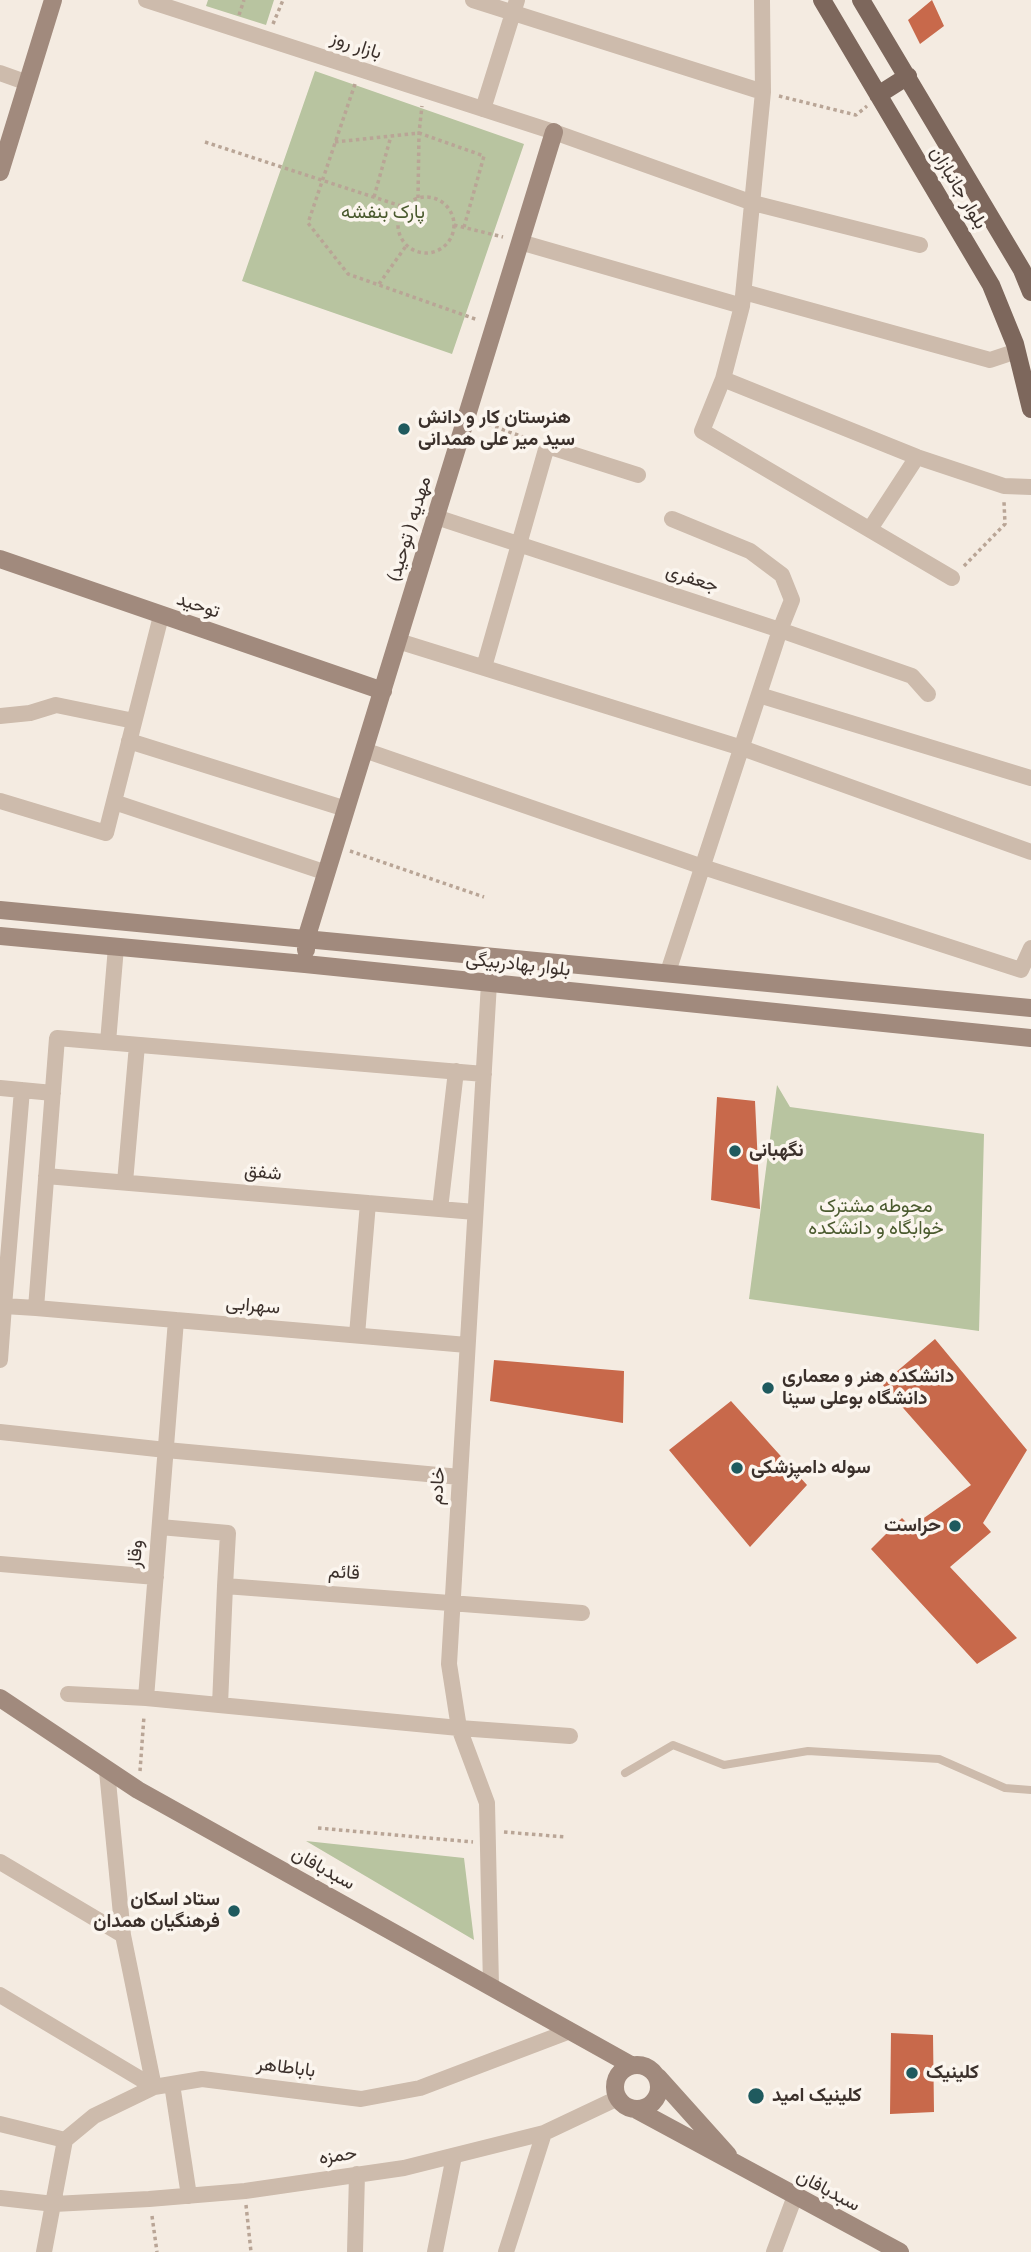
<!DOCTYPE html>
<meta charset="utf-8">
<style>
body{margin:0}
canvas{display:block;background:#f4ebe1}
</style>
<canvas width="1031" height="2252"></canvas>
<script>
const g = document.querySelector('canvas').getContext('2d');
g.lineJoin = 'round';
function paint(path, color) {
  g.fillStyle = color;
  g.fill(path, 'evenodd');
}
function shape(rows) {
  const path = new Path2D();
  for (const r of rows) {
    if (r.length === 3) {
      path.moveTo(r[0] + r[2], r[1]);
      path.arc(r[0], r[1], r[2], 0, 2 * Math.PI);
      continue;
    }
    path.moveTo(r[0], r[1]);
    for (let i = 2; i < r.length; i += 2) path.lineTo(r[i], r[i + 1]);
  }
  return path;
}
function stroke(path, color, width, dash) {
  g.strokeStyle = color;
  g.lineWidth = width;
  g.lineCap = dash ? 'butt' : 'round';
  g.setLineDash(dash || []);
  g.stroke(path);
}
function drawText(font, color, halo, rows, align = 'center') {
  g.font = font + ' "Archivo Narrow",Vazirmatn,sans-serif';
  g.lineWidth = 7;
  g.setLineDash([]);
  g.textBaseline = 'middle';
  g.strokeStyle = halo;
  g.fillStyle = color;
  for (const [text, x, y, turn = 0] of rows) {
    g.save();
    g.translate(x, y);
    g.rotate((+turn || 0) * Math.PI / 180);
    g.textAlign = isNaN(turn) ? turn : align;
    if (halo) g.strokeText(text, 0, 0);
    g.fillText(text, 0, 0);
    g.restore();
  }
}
const green = shape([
 [208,0,274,0,266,25,206,6],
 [315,71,524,144,452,354,242,281],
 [777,1085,790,1107,984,1134,979,1331,749,1299],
 [306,1841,464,1858,474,1940]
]);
const building = shape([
 [932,0,944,26,920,44,908,20],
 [717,1097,755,1101,760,1209,711,1200],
 [935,1339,1027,1450,983,1523,991,1532,950,1567,1017,1638,977,1664,871,1549,902,1518,911,1527,971,1485,882,1384],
 [494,1360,624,1371,623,1423,490,1401],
 [731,1401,807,1485,750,1547,669,1450],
 [891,2033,933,2035,934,2112,890,2114]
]);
const path = shape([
 [239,15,244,0],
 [273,24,283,0],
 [355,84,308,223,348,274,478,320],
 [779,96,856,115,867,106],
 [205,142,404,207],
 [335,142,419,133,484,156,464,227],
 [374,197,391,136],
 [426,225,28],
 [418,198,419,133,422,106],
 [454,225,503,237],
 [379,284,406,246],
 [482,422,534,441],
 [964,566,1005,524,1004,502],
 [350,851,484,897],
 [140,1771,144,1716],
 [318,1828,473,1842],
 [504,1832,566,1837],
 [246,2205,251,2252],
 [152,2216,157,2252]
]);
const lane = shape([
 [625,1773,673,1745,724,1765,808,1751,939,1759,1005,1788,1031,1790]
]);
const street = shape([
 [146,0,554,132,753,203,920,245],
 [473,0,763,92],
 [762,0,763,92,742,306,723,379,702,431,952,578],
 [0,73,28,83],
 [483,109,517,0],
 [520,242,742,306],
 [744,292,990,360,1017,351],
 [723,379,917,457,1004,486,1031,487],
 [436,517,780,630,912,676,928,694],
 [870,529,917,457],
 [398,641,742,748,1031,852],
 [484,667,547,446,638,475],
 [759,695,1031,778],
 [0,716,30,713,56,705,134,721],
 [129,741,346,809],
 [364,750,703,867,1021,970,1031,948],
 [0,801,106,833,161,616],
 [114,802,327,873],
 [668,972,780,630,792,600,782,575,750,551,672,519],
 [489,983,449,1664,459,1728,487,1803,491,1986],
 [108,1042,116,947],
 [0,1088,53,1093],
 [22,1090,4,1306,36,1308,57,1038,484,1074],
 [46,1176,475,1212],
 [125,1182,137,1045],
 [440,1209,456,1071],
 [36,1308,467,1345],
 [357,1335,368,1203],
 [0,1360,4,1306],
 [0,1432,166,1450,460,1477],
 [160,1527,228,1533,225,1586,582,1613],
 [0,1564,156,1577],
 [68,1694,146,1698,459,1728,570,1736],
 [146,1698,176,1320],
 [220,1705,225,1586],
 [107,1771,123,1935,154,2087],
 [0,1862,123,1935],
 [0,1995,154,2087],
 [172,2084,189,2196],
 [0,2124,65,2140],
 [0,2198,54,2204,149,2199,245,2191,404,2168,544,2133,618,2098],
 [44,2252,65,2140,94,2116,154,2087,202,2079,361,2099,420,2088,570,2031],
 [355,2252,357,2174],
 [435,2252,454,2156],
 [506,2252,544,2133],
 [774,2252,795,2196]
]);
const secondary = shape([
 [0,172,53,0],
 [0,559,383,691],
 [0,910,1031,1008],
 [0,936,305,964,1031,1038],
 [306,950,306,939,554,132],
 [0,1698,138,1790,631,2065],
 [637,2087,22],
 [658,2077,728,2155],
 [637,2110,900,2252]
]);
const primary = shape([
 [822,0,991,285,1015,344,1031,409],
 [861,0,1022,270,1031,292],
 [878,95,908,76]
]);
const markers = [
 [404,429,7,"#1f5a5e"],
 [735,1151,7,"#1f5a5e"],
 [768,1388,7,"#1f5a5e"],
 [737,1468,7,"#1f5a5e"],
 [955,1526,7,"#1f5a5e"],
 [234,1911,7,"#1f5a5e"],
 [912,2073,7,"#1f5a5e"],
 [756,2096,9,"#1f5a5e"]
];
const streetNames = [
 ["بازار روز",356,46,18],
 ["بلوار جانبازان",958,188,59],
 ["مهدیه ( توحید)",410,529,-73],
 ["جعفری",692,579,18],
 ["توحید",198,606,19],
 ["بلوار بهادربیگی",518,965,6],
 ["شفق",263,1173,5],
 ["سهرابی",253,1306,5],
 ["خادم",438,1486,-87],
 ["وقار",136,1554,-86],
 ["قائم",344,1573,4],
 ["سبدبافان",323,1869,29],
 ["باباطاهر",286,2068,7],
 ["حمزه",338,2156,-8],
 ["سبدبافان",828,2191,28]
];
const parkNames = [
 ["پارک بنفشه",383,213],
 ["محوطه مشترک",876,1207],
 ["خوابگاه و دانشکده",876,1229]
];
const poiNames = [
 ["هنرستان کار و دانش",418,418],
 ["سید میر علی همدانی",418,440],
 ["نگهبانی",749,1151],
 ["دانشکده هنر و معماری",782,1377],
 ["دانشگاه بوعلی سینا",782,1399],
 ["سوله دامپزشکی",751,1468],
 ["حراست",941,1526,"right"],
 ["ستاد اسکان",220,1900,"right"],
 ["فرهنگیان همدان",220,1922,"right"],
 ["کلینیک",926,2073],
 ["کلینیک امید",772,2096]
];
paint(green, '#b8c4a0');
paint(building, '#c8694b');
stroke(path, '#b9a596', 3.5, [3.5, 3.5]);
stroke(lane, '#cdbbac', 8);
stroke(street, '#cdbbac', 16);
stroke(secondary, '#a18a7d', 18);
stroke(primary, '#7d675c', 18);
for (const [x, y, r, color] of markers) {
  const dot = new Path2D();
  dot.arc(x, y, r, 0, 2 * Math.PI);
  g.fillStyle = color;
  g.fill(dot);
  stroke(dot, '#fbf5ee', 2.5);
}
drawText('19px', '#3b302b', '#fbf5ee', streetNames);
drawText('19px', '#4a5a2e', '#fbf5ee', parkNames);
drawText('bold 19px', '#3b302b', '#fbf5ee', poiNames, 'left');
</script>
